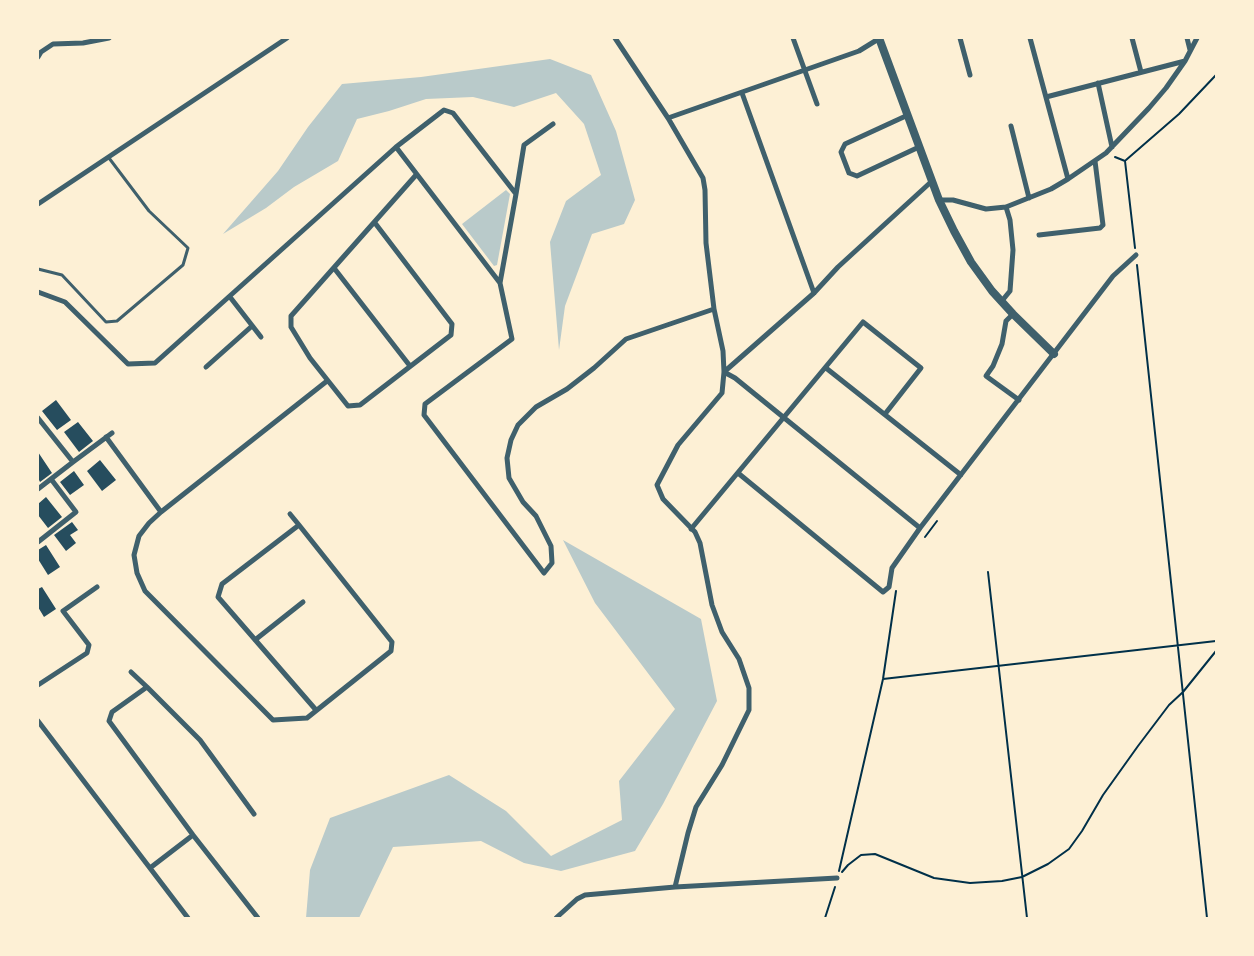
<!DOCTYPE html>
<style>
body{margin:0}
#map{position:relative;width:1254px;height:956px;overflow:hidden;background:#fdf0d5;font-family:"DM Sans",sans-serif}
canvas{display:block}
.frame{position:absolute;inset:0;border:39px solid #fdf0d5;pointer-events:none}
</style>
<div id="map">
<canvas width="1254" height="956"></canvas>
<div class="frame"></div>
</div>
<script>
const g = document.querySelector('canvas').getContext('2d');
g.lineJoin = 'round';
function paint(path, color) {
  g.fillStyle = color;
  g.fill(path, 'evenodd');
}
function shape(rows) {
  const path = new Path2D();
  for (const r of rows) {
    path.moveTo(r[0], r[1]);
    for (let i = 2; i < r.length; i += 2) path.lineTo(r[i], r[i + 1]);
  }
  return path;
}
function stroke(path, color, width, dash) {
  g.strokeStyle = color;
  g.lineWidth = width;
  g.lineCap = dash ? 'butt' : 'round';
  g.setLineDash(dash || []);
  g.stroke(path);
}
const green = shape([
 [550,59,591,75,616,131,635,200,624,224,592,234,565,306,559,350,550,242,566,201,601,175,584,124,556,93,514,107,473,97,426,99,389,111,357,119,338,161,294,187,266,208,223,234,278,171,308,127,342,84,421,77],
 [506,190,510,194,497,265,494,266,462,224],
 [563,540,701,619,717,701,663,804,635,851,561,871,524,863,481,841,393,847,359,918,306,918,310,870,330,818,449,775,506,811,551,856,622,820,619,781,675,709,595,603]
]);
const building = shape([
 [56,400,71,420,57,430,42,411],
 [78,422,93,441,79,452,64,432],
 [38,452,52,473,40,482,38,478],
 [100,460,116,480,102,491,87,471],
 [74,471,84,485,70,495,60,482],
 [46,497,62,517,48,528,38,515,38,504],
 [72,522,78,530,70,535,76,543,66,551,54,535],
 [46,545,60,567,48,575,38,559,38,550],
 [42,587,56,609,44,617,38,607,38,589]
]);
const path = shape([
 [1115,157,1125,161,1135,248],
 [1126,160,1179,114,1216,75],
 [1137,265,1207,918],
 [925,537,937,521],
 [988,572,1027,918],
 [883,679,1216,641],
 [839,871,883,679,896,591],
 [842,872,848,865,861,855,875,854,934,878,970,883,1002,881,1022,877,1048,864,1069,849,1082,831,1103,795,1138,746,1169,705,1183,692,1216,651],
 [825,918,835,887]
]);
const service = shape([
 [38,269,62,275,106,322,117,321,183,265,188,248,149,211,109,158]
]);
const minor = shape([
 [615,38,668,118,703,178,705,190,706,243,714,309,723,351,724,372,722,393,678,445,657,485,663,499,695,532,700,543,712,605,722,632,739,659,749,688,749,710,722,765,696,807,688,833,675,887],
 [793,38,817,104],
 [960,38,970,75],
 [1030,38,1068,179],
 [1132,38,1141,72],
 [1187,38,1190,50],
 [38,57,41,52,53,44,83,43,109,38],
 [1098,83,1112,147],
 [742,93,814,293],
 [1046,97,1185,61],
 [908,115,845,144,841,152,849,173,857,176,919,147],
 [668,118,859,51,880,38],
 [1011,126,1029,198],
 [396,147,500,283],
 [516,194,524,145,553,124],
 [939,200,953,200,986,209,1006,207,1051,189,1068,179,1106,153,1149,108,1166,88,1185,61,1197,38],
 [38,204,287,38],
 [375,223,452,324,451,335,360,405,348,406,310,358,291,327,291,316,416,175],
 [1039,235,1100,228,1103,225,1095,161],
 [334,268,410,366],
 [38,292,65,302,128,364,155,363,396,147,444,110,453,113,516,194,500,283,512,339,425,404,424,415,544,573,552,563,551,546,536,516,523,502,509,478,507,458,511,440,518,425,536,407,567,389,594,368,626,339,714,309],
 [230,297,261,337],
 [1001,302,1010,291,1013,250,1010,220,1006,207],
 [1013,314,1006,321,1002,344,993,366,986,376,1019,400],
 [206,367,252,326],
 [826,368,961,475],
 [38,418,73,462,38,489],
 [106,437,161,512,327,381],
 [73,462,112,433],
 [738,473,883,592,889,587,892,568,920,528,1113,276,1136,255],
 [161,512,149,523,139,536,134,555,137,573,145,591,273,720,307,718,391,651,392,642,299,525,222,584,218,597,316,710],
 [290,514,299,525],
 [920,528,735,378,724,372,814,293,838,267,932,181],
 [691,529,863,322,921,368,885,414],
 [38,542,76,512,51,479],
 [255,640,303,602],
 [131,672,147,687],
 [38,685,87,653,89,645,63,611,97,587],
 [38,721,188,918],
 [254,814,200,740,147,687,112,712,109,721,193,835,258,918],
 [150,868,193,835],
 [556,918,577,899,585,895,675,887,837,878]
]);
const tertiary = shape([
 [879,38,939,200,954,231,971,262,992,291,1013,314,1054,354]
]);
paint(green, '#b9caca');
paint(building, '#264d5e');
stroke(path, '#003049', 2);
stroke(service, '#3f606c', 3);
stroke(minor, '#3f606c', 5);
stroke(tertiary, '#3f606c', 8);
</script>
